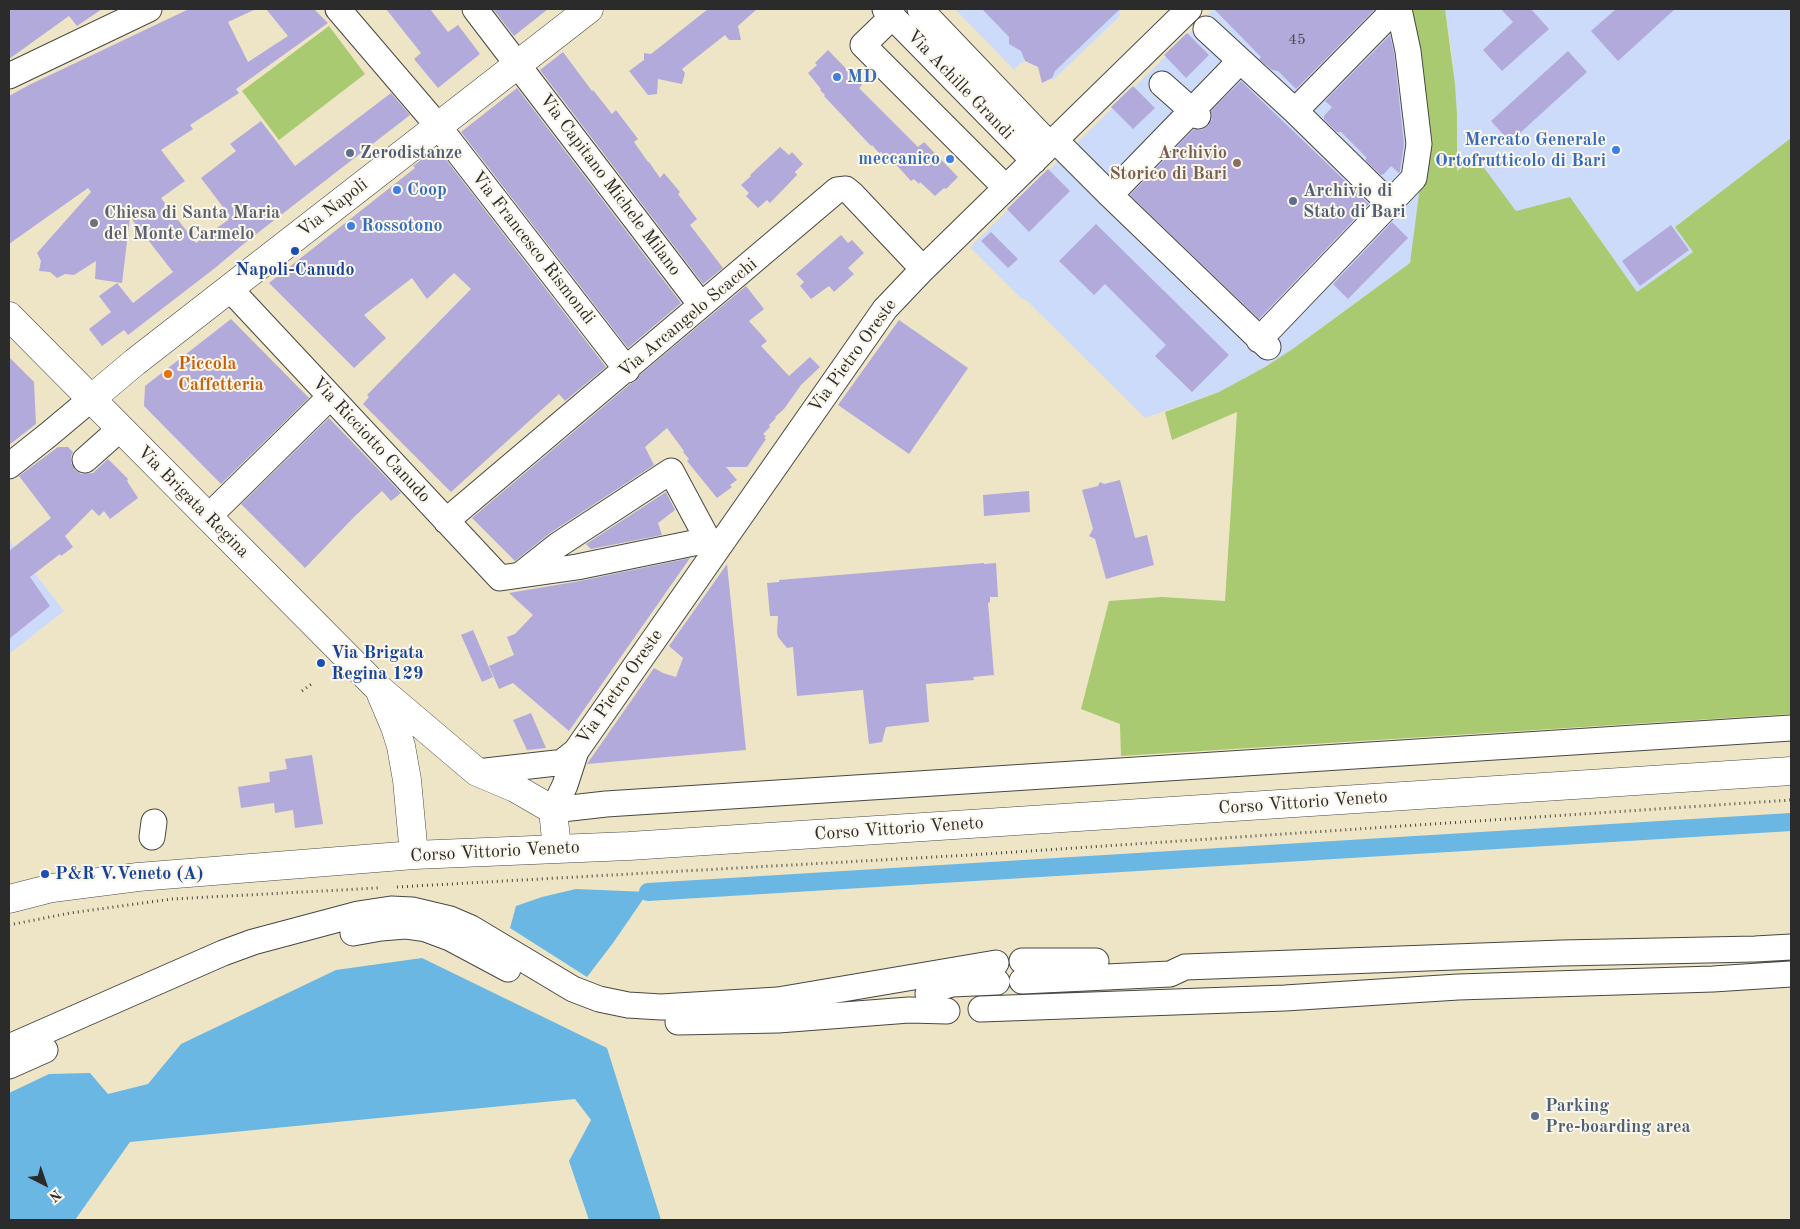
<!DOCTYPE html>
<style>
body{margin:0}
#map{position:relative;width:1800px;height:1229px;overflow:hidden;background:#eee5c6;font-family:"Old Standard TT",serif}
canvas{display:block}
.frame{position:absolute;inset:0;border:10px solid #2b2b2b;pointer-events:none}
.north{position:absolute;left:20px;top:1159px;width:50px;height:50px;-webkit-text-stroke:4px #fbf7ec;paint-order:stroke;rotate:139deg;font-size:14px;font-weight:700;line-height:20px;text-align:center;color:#2b2b2b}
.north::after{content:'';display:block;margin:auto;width:18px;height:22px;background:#2b2b2b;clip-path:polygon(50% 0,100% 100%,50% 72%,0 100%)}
</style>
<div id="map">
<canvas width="1800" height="1229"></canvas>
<div class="frame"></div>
<div class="north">N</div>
</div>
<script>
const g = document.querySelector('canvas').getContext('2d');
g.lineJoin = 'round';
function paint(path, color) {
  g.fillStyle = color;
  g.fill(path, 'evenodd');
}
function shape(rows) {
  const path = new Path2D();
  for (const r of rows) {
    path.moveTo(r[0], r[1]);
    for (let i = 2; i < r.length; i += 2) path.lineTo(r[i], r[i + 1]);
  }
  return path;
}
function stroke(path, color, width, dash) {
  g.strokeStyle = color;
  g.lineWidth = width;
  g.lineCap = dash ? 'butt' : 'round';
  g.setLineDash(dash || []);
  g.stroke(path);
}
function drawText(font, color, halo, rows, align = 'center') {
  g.font = font + ' "Old Standard TT",serif';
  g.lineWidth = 4;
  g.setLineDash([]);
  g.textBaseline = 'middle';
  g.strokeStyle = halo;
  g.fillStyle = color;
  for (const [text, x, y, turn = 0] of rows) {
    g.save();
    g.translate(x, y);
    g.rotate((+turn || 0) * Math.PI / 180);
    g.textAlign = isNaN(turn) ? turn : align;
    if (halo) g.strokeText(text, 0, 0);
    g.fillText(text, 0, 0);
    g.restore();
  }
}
const built = shape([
 [955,9,1120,9,1119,14,1121,15,1053,80,1034,61,1029,63,1024,60,1014,70],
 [1214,9,1409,9,1423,163,1413,249,1410,263,1294,348,1265,367,1219,392,1145,418,1025,299,1023,300,970,247],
 [1445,9,1791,9,1791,138,1675,227,1693,252,1637,292,1570,197,1516,212,1476,158,1457,171,1457,115,1452,54],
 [9,540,64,611,9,654]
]);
const green = shape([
 [1409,9,1445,9,1455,84,1457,115,1457,171,1476,157,1516,211,1570,197,1637,292,1693,252,1675,227,1791,138,1791,714,1121,756,1120,724,1081,709,1109,601,1162,597,1225,601,1237,412,1172,440,1165,412,1219,392,1265,367,1294,348,1410,263,1423,163],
 [329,26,365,74,279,140,242,91]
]);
const water = shape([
 [576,889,648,892,613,943,587,977,510,928,516,906,542,897],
 [422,958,607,1048,661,1220,589,1220,569,1161,591,1120,575,1099,130,1142,75,1220,9,1220,9,1093,49,1074,90,1073,108,1094,148,1084,181,1044,336,970]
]);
const canal = shape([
 [648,892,1791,822]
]);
const building = shape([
 [9,9,102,9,77,26,69,16,9,59],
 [189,9,256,9,228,22,248,62,288,36,266,9,314,9,328,23,236,89,239,93,190,125,193,129,161,150,185,181,161,198,196,243,228,220,226,217,229,215,201,178,236,151,230,144,261,121,295,166,391,93,410,115,246,242,215,268,128,335,124,330,102,346,89,329,111,312,99,296,117,283,133,303,173,272,130,217,122,283,95,279,96,261,74,275,65,274,57,278,50,272,39,271,41,261,37,253,91,192,88,188,9,244,9,96,29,85],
 [386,9,430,9,448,32,458,25,480,54,438,88,414,59,421,53],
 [493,9,548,9,514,36],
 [708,9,757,9,738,26,741,40,729,40,725,35,682,69,685,73,682,84,658,79,657,94,648,95,629,71,644,60,644,53,651,54],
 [982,9,1120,9,1055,71,1052,78,1042,83,1038,67,1025,61,1021,51,1009,44,1009,37],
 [1214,9,1375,9,1296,89,1278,71,1272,70,1259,59,1261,57],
 [1501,9,1531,9,1549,29,1502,71,1483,50,1513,22],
 [1616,9,1675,9,1618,61,1591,31],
 [1187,33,1209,55,1186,78,1164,55],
 [1390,35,1394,53,1404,144,1400,171,1399,173,1391,166,1384,174,1381,175,1366,161,1366,157,1341,132,1337,132,1324,119,1324,116,1332,107,1325,101],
 [828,50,862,85,859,88,918,147,924,142,958,177,946,189,944,188,935,196,920,182,919,184,914,179,911,181,891,159,889,160,881,152,879,153,872,145,871,146,824,96,825,95,820,90,821,89,808,73,817,65,815,63],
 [1568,51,1587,72,1510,142,1491,121],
 [563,52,592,91,593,90,612,114,616,110,638,139,634,142,648,162,649,162,660,178,664,173,669,179,680,192,678,194,697,219,690,225,723,268,703,284,540,70],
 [1241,81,1369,204,1259,319,1130,195,1194,129,1202,130,1208,126,1212,119,1211,111],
 [1133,86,1155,108,1133,129,1111,107],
 [517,88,681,303,628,348,461,132],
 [780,147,789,155,792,152,803,164,795,172,797,175,770,203,767,200,758,208,746,196,749,193,741,185,751,176,750,175],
 [437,148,606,367,565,401,559,394,451,492,363,404,369,397,367,395,471,289,454,273,427,299,412,278,364,315,386,338,354,368,269,283,415,168,413,166],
 [1048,169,1070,191,1029,232,1007,209],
 [1392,222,1408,238,1348,299,1333,284],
 [1096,224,1229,355,1192,392,1155,356,1166,345,1105,284,1094,295,1059,261],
 [1671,225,1689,250,1640,286,1622,261],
 [991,232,1018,259,1008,268,981,241],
 [841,235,848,243,852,240,864,253,848,268,854,274,834,292,829,286,811,299,800,286,804,282,796,274],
 [746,286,764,309,749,321,767,341,761,346,789,376,810,357,820,367,801,385,784,409,775,417,776,418,769,425,770,427,763,434,766,436,764,438,766,439,747,467,726,467,737,480,730,485,732,487,717,498,687,461,689,459,683,452,684,451,667,428,645,447,654,465,550,533,515,561,472,518,630,384,636,381,640,375],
 [231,319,309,398,221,484,144,406,145,386],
 [899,320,968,368,909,454,838,405],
 [9,357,34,382,36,424,9,445],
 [329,418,401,493,391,501,382,491,355,516,305,568,241,504],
 [58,447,68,447,73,452,71,456,71,463,75,470,81,474,93,473,108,459,128,479,127,481,138,498,110,519,104,511,99,516,92,509,65,536,73,547,61,556,60,554,30,577,50,606,9,639,9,551,51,518,19,476],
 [1120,480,1135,538,1147,535,1154,565,1106,579,1095,539,1089,536,1093,529,1082,490,1098,486,1100,482,1104,484],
 [1029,491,1030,512,984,516,983,495],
 [666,492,675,510,658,523,662,535,591,549,586,544],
 [690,558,569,731,513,683,499,689,489,666,514,655,507,637,515,634,533,615,509,593,580,581],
 [984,563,984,564,996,563,998,597,990,597,990,602,988,603,994,675,973,677,974,680,926,684,929,722,886,727,882,742,869,744,863,690,797,696,793,647,787,648,778,637,777,632,778,616,770,616,767,583,779,582,779,580],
 [727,564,746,750,587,764,654,668,663,673,676,677,683,658,669,646],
 [473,630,493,677,482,682,461,635],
 [531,713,546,748,527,750,513,720],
 [312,755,323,824,295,828,293,810,275,813,274,803,241,808,238,787,270,782,269,772,287,769,285,759]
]);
const path = shape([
 [302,691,313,683],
 [397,887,970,855,1791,800],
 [9,925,70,913,172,899,378,888]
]);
const minor = shape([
 [338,9,438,126,627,370],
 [475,9,701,305],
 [885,9,1034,161],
 [920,9,1050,145],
 [893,16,863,45,1006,188],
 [1206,29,1295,111,1390,204],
 [9,76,149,9],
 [1162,84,1198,116],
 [1295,111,1395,9],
 [1055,140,1110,195,1268,347],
 [1110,195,1240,61],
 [230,289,500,578,577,567,708,540,718,547],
 [1259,340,1414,178,1419,144,1408,51,1399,9],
 [85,460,121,428],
 [9,466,48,435,91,399],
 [208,517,330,397],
 [446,521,837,190,846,189,852,194,923,269],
 [520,575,558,545,671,471,708,540],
 [477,772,556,763,562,762,576,751],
 [553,810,606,804,1791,728],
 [553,810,565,785,576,751,885,309,923,269,1189,9],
 [152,837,154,822],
 [353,933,381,928,405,926,426,929,450,938,508,969],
 [1022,961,1096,961],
 [1022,981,1170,974,1185,967,1562,953,1755,949,1791,947],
 [928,994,935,989,952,984,997,982],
 [981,1009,1285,998,1458,987,1713,979,1791,974],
 [678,1022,778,1020,909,1010,947,1011],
 [9,1047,223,953,253,942,358,914,391,909,412,910,450,919,471,928,573,989,599,999,628,1005,661,1007,778,1000,996,963],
 [9,1066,45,1050]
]);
const major = shape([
 [9,316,378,688,477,772,515,788,553,810,557,849],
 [91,399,135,362,589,9],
 [381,694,395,727,401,746,407,780,414,855],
 [9,899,52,888,138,877,414,855,629,846,1791,771]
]);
const markers = [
 [837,77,5,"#3f7fe0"],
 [1616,150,5,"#3f7fe0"],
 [350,153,5,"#5c6f8a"],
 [950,159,5,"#3f7fe0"],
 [1237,163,5,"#8d6e63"],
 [397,190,5,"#3f7fe0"],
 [1293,201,5,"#5c6f8a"],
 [94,223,5,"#6b7280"],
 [351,226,5,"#3f7fe0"],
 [295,251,5,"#1a4fb4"],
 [168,374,5,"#e8710a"],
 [321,663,5,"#1a4fb4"],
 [45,874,5,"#1a4fb4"],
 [1535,1116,5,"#5c6f8a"]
];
const numberNames = [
 ["45",1297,40]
];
const shopNames = [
 ["MD",847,77],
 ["Mercato Generale",1606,140,"right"],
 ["Ortofrutticolo di Bari",1606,161,"right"],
 ["meccanico",940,159,"right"],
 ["Coop",407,190],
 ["Rossotono",361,226]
];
const streetNames = [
 ["Via Achille Grandi",960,85,46],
 ["Via Capitano Michele Milano",610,185,53],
 ["Via Napoli",333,208,-38],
 ["Via Francesco Rismondi",533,248,52],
 ["Via Arcangelo Scacchi",688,318,-40],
 ["Via Pietro Oreste",853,356,-54],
 ["Via Ricciotto Canudo",371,440,47],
 ["Via Brigata Regina",193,502,45],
 ["Via Pietro Oreste",620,687,-55],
 ["Corso Vittorio Veneto",1303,803,-4],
 ["Corso Vittorio Veneto",899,829,-4],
 ["Corso Vittorio Veneto",495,852,-3]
];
const serviceNames = [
 ["Zerodistanze",360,153],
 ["Archivio di",1303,191],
 ["Stato di Bari",1303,212],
 ["Parking",1545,1106],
 ["Pre-boarding area",1545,1127]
];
const educationNames = [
 ["Archivio",1227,153],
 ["Storico di Bari",1227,174]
];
const worshipNames = [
 ["Chiesa di Santa Maria",104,213],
 ["del Monte Carmelo",104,234]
];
const transitNames = [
 ["Napoli-Canudo",295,270,"center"],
 ["Via Brigata",331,653],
 ["Regina 129",331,674],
 ["P&R V.Veneto (A)",55,874]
];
const foodNames = [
 ["Piccola",178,364],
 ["Caffetteria",178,385]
];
paint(built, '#cddbfa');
paint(green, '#aaca72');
paint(water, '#6bb7e4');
stroke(canal, '#6bb7e4', 18);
paint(building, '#b2aadb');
stroke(minor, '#484742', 27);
stroke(major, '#484742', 29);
stroke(path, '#484742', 3, [1, 4]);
stroke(minor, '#fff', 25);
stroke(major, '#fff', 28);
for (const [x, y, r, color] of markers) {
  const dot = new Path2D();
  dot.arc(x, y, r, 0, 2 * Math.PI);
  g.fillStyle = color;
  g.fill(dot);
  stroke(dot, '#fbf7ec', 2);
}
drawText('15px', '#4d4b57', null, numberNames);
drawText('bold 18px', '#366cbe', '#fbf7ec', shopNames, 'left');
drawText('18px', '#2b2b2b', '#fbf7ec', streetNames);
drawText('bold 18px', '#4e5e75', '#fbf7ec', serviceNames, 'left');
drawText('bold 18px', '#785e54', '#fbf7ec', educationNames, 'right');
drawText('bold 18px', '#5b616d', '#fbf7ec', worshipNames, 'left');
drawText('bold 18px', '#164399', '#fbf7ec', transitNames, 'left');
drawText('bold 18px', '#c56008', '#fbf7ec', foodNames, 'left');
</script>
